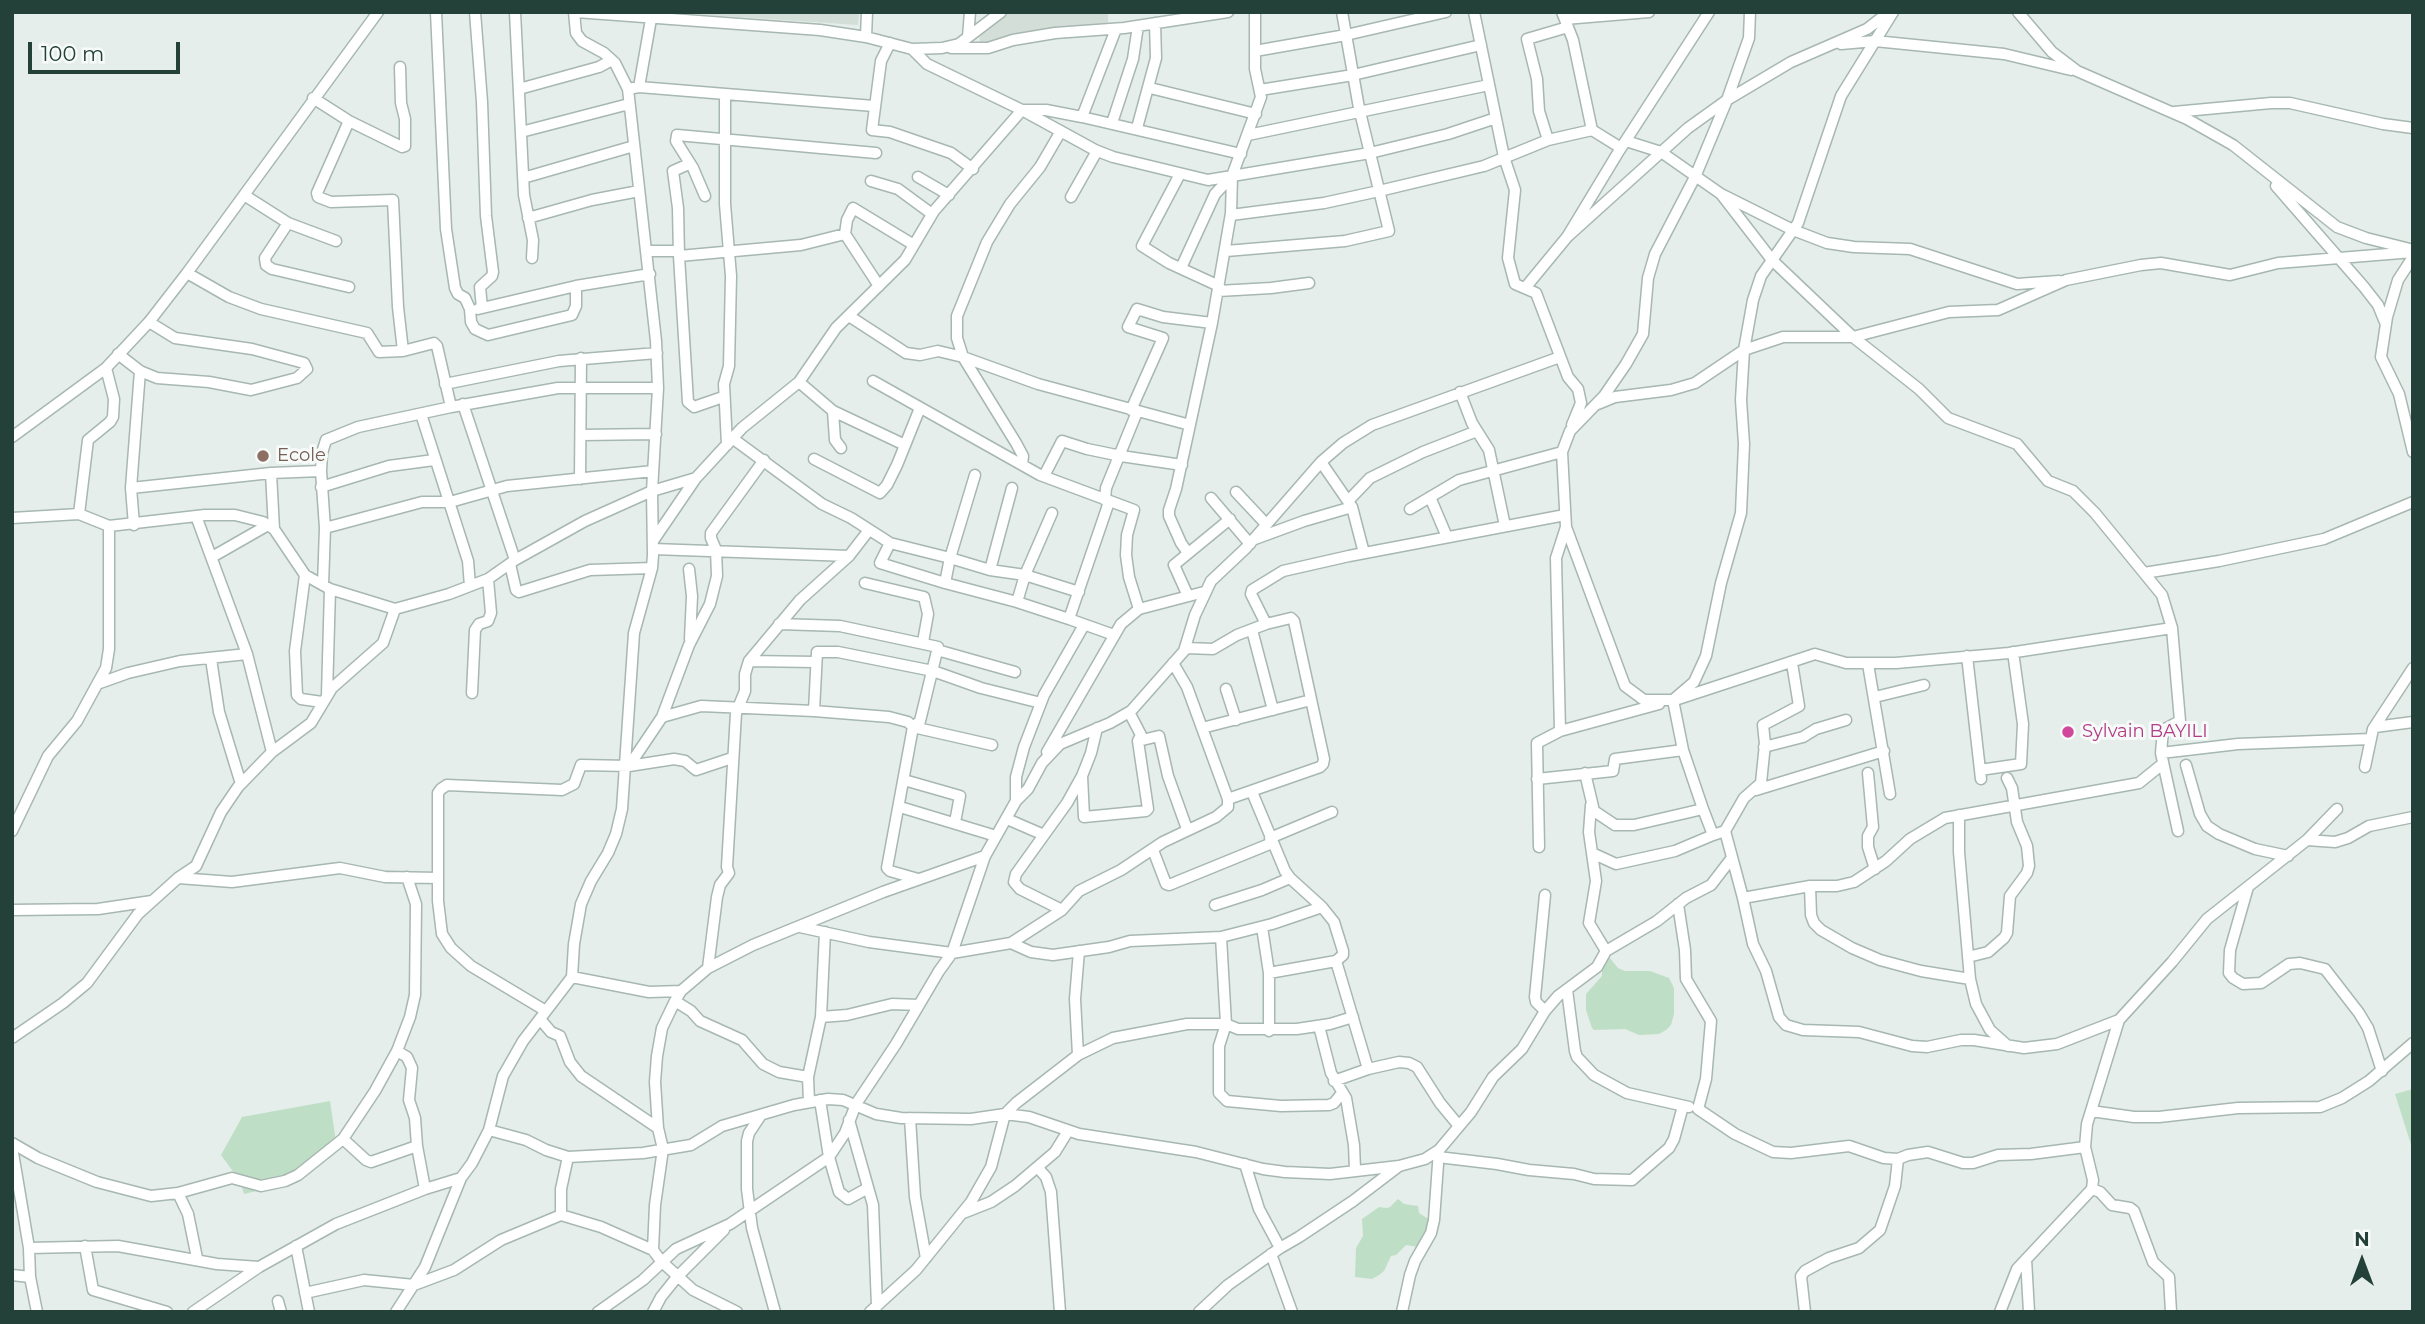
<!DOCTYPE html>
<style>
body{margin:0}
#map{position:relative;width:2425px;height:1324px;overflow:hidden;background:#e5eeea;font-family:Montserrat,sans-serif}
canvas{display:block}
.frame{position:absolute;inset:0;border:14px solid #234138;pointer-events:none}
.north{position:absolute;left:2327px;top:1226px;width:70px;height:70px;-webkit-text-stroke:5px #f6faf8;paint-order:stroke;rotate:0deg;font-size:19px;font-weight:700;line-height:28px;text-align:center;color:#234138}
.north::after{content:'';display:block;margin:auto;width:24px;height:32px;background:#234138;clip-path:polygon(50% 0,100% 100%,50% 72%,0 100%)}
.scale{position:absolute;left:28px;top:42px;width:152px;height:32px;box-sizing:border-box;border:4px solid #234138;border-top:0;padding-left:9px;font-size:21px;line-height:24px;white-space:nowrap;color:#234138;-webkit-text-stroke:5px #f6faf8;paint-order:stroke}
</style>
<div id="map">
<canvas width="2425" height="1324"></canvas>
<div class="frame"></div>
<div class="north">N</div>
<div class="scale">100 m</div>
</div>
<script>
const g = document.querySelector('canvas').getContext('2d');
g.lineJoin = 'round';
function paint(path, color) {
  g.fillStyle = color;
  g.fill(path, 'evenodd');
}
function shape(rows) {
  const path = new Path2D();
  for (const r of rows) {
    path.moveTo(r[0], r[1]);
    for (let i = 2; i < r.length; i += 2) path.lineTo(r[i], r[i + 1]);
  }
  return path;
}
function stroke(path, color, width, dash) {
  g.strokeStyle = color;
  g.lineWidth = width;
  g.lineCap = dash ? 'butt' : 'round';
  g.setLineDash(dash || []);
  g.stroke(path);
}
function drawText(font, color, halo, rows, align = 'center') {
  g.font = font + ' Montserrat,sans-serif';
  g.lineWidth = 6;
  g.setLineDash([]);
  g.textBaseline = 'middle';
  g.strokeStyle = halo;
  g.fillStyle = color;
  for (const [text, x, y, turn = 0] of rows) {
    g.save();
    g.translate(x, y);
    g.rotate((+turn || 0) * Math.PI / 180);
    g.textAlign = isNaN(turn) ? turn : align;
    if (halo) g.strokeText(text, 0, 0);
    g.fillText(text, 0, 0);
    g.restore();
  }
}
const built = shape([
 [663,12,859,12,858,25],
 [1001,12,1108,12,1108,29,980,48,979,28]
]);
const green = shape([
 [1609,957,1618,968,1625,971,1650,971,1669,978,1674,988,1674,1014,1671,1025,1666,1030,1659,1034,1639,1035,1625,1029,1594,1030,1592,1028,1586,1010,1586,994,1602,976,1602,964],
 [2413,1089,2413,1151,2395,1094],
 [330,1101,336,1142,289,1183,244,1194,240,1181,221,1155,242,1117],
 [1398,1199,1404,1204,1418,1206,1419,1213,1430,1220,1430,1227,1418,1247,1406,1245,1396,1255,1391,1256,1384,1271,1379,1275,1372,1279,1355,1277,1356,1248,1363,1236,1362,1219,1379,1207,1386,1208,1390,1207]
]);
const street = shape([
 [436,12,446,229,455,288,458,294,465,298,470,309,471,322,475,329,488,335,572,315,576,306,576,286],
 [475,12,482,102,486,216,493,272,492,276,480,287,482,308],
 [515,12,524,195,533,240,532,258],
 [576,12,820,30,866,37,912,49,942,48,959,44,1001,12],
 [1474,12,1504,157,1515,190,1508,258,1515,284,1536,293,1568,377,1578,389,1581,403,1572,425],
 [2018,12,2052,52,2077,71,2187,119,2233,145,2337,227,2366,238,2410,249],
 [1565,19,1649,12],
 [866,37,867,12],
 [968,37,970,12],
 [890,43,881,61,872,130,890,132,951,153,973,169],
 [1841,44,1875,41,2004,54,2071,70],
 [951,48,988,48,1013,40,1055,33,1124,28,1228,12],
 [912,49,927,64,1022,110,1095,150,1113,157,1208,180,1370,153,1448,134,1496,118],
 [1255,51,1346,35,1446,12],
 [639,87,651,19],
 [1150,88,1256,114],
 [519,89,599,67,612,60],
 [628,89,639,87,874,106],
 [1260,90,1353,75,1481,45],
 [725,94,725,204,731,276,729,366,724,384,727,445],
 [313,98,349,121,402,147,405,146,405,119,401,103,400,67],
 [2174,112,2271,103,2290,103,2383,124,2413,128],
 [1082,117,1116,29],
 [349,121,317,193,318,197,331,202,393,200,398,307,403,351],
 [1112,123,1133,59,1138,26],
 [1137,128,1156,58,1155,23],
 [1592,130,1621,148],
 [521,132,629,104],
 [1248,135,1489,85],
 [1548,140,1539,111,1537,79,1527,39,1568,27],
 [1626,141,1661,152,1721,194,1793,230,1827,243,1854,247,1910,249,2017,284,2059,281],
 [689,164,673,171,678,208,679,256,688,402,694,407,723,397],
 [1180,174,1142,246,1169,263,1219,286],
 [918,177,949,195],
 [523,178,634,146],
 [871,181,898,189,932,214],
 [2276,186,2364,287,2378,305,2385,322],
 [1721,194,1772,260,1853,337,1919,389,1948,418,2017,444,2048,481,2073,491,2095,513,2162,595,2172,628,2180,721,2163,730,2161,753,2178,831],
 [244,195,288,223,336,241],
 [705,196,693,168,676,141,677,135,876,153],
 [1071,197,1097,151],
 [1231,215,1324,203,1379,191,1484,166,1548,140,1592,130,1573,40,1562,12],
 [528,218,592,200,639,191],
 [288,223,265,258,266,265,272,269,349,287],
 [1567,237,1688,128,1727,100,1791,62,1867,29,1889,12],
 [646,251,679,251],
 [1226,251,1345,241,1389,231,1359,108,1342,12],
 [679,256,801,245,845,234],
 [2413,257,2398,280,2387,317,2381,357,2399,394,2413,452],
 [1181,268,1215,194,1231,177],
 [187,273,229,297,261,309,367,333,379,352,403,351,434,343,437,346,451,407],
 [879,286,845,234,847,220,853,208,914,245],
 [1525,288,1567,237,1619,151,1709,12],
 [1218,291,1271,288,1309,283],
 [478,309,576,286,650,274],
 [849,316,906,353,920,355,938,351,963,357,1038,384,1190,425],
 [118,354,140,371,157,378,209,382,251,390,297,378,307,369,304,363,252,349,175,338,149,322],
 [873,381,1040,475,1134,510,1127,535,1126,555,1129,577,1139,609],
 [799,382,833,411,835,440,841,448],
 [445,384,559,361,657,353],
 [1460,392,1472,423,1489,450,1505,526],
 [463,404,515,560],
 [1598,404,1615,397,1671,390,1695,383,1744,350,1783,337,1853,337,1949,312,1998,310,2066,280,2141,265,2161,263,2230,275,2278,263,2413,252],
 [1131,410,1163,338,1128,327,1137,309,1163,317,1212,323],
 [833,411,905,445],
 [421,414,468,561,470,586],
 [581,435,656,434],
 [12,437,106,368,149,322,187,273,378,12],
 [732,438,822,504,851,518,890,543,950,558,975,475],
 [814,459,880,493,887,485,897,465,920,408],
 [1321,462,1352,507,1364,553],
 [1022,465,1023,456,1016,443,963,357,957,338,957,316,987,242,1010,204,1040,167,1061,131],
 [271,473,274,529],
 [1044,476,1062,441,1087,449,1121,456,1182,465],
 [580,479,581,358],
 [321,487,389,466,434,460],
 [131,488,271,473,321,471],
 [1236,492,1266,524],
 [1430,497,1447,537],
 [1211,498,1250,544],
 [1105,500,1106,488,1137,412],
 [1348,501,1370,478,1423,452,1477,431],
 [1109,502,1069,619,1114,635],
 [1410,509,1459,480,1562,452],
 [79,514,88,440,110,422,113,417,114,399,106,368],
 [196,516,247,654,272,752],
 [12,518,79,514,109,526,205,515,235,515,263,522,274,529,305,575,330,589,395,609],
 [134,525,131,488,140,371],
 [1566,527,1625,686,1644,700,1673,700,1694,682,1706,656,1721,583,1741,513,1744,444,1741,400,1744,350,1753,300,1761,276,1798,223,1841,96,1893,12],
 [325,528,422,502,450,502,507,486,653,471],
 [1255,539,1304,521,1352,507],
 [653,541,696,478],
 [890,543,880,563,945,583,1017,602,1069,619],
 [653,549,849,556],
 [1188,553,1181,543,1169,516,1169,510,1176,489,1212,323,1231,213,1232,176,1261,97,1255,69,1255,12],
 [212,557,268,525],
 [510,564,516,590,519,592,590,570,652,568],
 [689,569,692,596,690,639],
 [990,570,1012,488],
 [2144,573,2219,561,2324,539,2413,502],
 [305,575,295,651,297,695,301,699,322,702],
 [865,583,924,597,928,614,923,642],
 [945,583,950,558,990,570,1025,575,1079,592],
 [323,585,325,528,321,471,322,453,326,440,358,427,451,407,558,388,658,388],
 [1188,596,1174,565,1230,519],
 [1017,602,1025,575,1052,513],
 [779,624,840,626,938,647,920,721,913,727,887,868,890,871,918,879],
 [1266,624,1251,594,1252,590,1283,571,1349,556,1565,515],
 [1252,630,1273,710],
 [1186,648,1213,649,1237,635,1266,624,1291,618,1294,621,1324,759,1323,764,1320,767,1228,799],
 [937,650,1015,672],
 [1967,656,1981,779],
 [211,659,219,712,241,784],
 [749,661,815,662],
 [1868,664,1890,794],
 [100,683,128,673,180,661,247,654],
 [1226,689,1236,720],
 [472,693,475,630,479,624,488,621,491,613,488,579],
 [327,695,330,589],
 [1875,697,1924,685],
 [1678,699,1815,654,1846,663,1896,663,2009,653,2172,628],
 [1673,700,1683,750,1703,809],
 [814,711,817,652,838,652,933,671,981,688,1041,703],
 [662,717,701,706,814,711,889,717,908,722,913,727,992,745],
 [2375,727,2413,722],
 [1097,728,1091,753,1082,776,1084,817,1146,811,1148,809,1138,741,1141,735,1129,712],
 [1202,728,1311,700],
 [1560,731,1659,704],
 [1138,741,1159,736,1168,776,1187,829],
 [1764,747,1803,737,1816,729,1846,720],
 [1047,752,1121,624,1139,609,1204,592],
 [2161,753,2238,744,2371,739],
 [2186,765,2200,814,2207,826,2219,834,2255,849,2288,856],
 [629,766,674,759,685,761,696,770,732,758],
 [2365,767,2373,729,2413,668],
 [1980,770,2021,764,2023,724,2013,652],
 [1585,773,1594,811,1615,825,1634,825,1703,809,1713,835,1725,831,1743,898,1753,944,1766,971,1779,1017,1786,1025,1803,1030,1859,1032,1912,1046,1927,1047,1961,1040,1974,1040,2024,1048,2057,1044,2119,1020],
 [1868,773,1873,827,1868,836,1868,847,1875,869],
 [1537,779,1613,771,1615,759,1683,750],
 [904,780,960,796,955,822],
 [1756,790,1884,751],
 [1252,792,1285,871,1290,878,1322,907,1334,922,1343,951,1343,955,1336,961,1368,1069,1399,1062,1409,1063,1417,1067,1440,1103,1459,1126],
 [1016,801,1016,777,1024,747,1044,695,1084,625],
 [1591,805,1589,832,1596,881,1589,923,1606,951],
 [900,807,996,836],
 [1959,815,1959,852,1970,979,1976,1004,1990,1030,2008,1046],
 [1007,819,1044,835,1067,803,1082,776],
 [12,831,48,756,77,721,106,668,109,649,109,526],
 [1725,831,1744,798,1761,783,1765,744,1763,725,1799,706,1792,663],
 [1044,835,1016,874,1014,882,1020,889,1062,910],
 [1270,838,1332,812],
 [2307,840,2335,842,2348,838,2369,826,2413,817],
 [1539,847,1537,743,1560,731,1556,558,1566,527,1562,452,1570,431,1604,396,1626,364,1643,334,1648,278,1655,254,1695,177,1727,100,1749,38,1750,12],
 [1153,850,1166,884,1169,885,1272,843],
 [1592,853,1616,864,1675,851,1713,835],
 [178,878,232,882,340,868,385,877,438,878],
 [1810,886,1811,915,1814,923,1821,930,1852,948,1880,960,1921,971,1970,979],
 [2248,887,2230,950,2229,973,2233,978,2243,984,2261,983,2289,964,2300,963,2325,969,2359,1013,2368,1028,2382,1071],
 [1743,898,1810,886,1837,886,1854,882,1886,861,1910,839,1945,818,2139,783,2160,766],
 [1678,904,1685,950,1686,979,1711,1021,1706,1079,1698,1109,1735,1134,1773,1152,1791,1153,1849,1146,1884,1158,1898,1159,1908,1155,1928,1152,1963,1163,1973,1163,1998,1155,2031,1154,2085,1147],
 [1215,905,1262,890,1290,878],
 [12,910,98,909,152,901],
 [800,927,869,942,952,953,1011,943,1062,910,1079,891,1121,870,1163,842,1216,817,1228,807,1228,799,1187,687,1173,663],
 [1262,927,1269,973,1336,961],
 [1011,943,1031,952,1053,955,1109,947,1130,941,1221,937,1272,924,1322,907],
 [1968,957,1988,952,2004,938,2007,933,2010,896,2027,873,2029,866,2027,846,2017,822,2012,788,2007,778],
 [708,968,717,897,720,885,729,873,727,867,736,713,745,691,745,674,749,661,800,600,849,556,869,530],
 [572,977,649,992,681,991],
 [1567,990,1575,1051,1577,1057,1594,1075,1627,1093,1689,1107],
 [675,1001,691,1011,700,1021,742,1040,763,1064,779,1072,808,1077],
 [546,1011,471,966,451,948,442,934,438,901,438,793,441,789,447,785,562,790,574,784,581,765,629,766,662,717,689,645,710,604,717,576,716,550,711,538,711,533,764,460],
 [1545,1011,1536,1002,1535,997,1545,895],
 [821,1017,847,1015,892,1004,919,1005],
 [540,1019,551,1032,560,1036,570,1062,581,1076,658,1128],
 [1319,1026,1331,1073,1346,1098,1354,1145,1355,1169],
 [1269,1031,1269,973],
 [12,1038,63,1003,87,983,138,914,178,878,196,866,221,812,238,787,272,752,311,723,332,688,383,643,395,609,449,594,488,579,515,560,585,521,652,491,696,478,742,428,799,382,836,328,905,260,934,211,1022,110,1046,110,1082,117,1241,154],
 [1078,1055,1113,1038,1187,1024,1226,1024,1221,937],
 [1334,1081,1368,1069],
 [1342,1093,1334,1103,1329,1105,1281,1106,1227,1101,1219,1093,1219,1046,1226,1024,1238,1029,1297,1029,1330,1024,1353,1017],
 [820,1100,829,1157,839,1192,848,1199,868,1188],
 [809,1102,808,1077,821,1017,825,932],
 [2091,1111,2134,1117,2159,1117,2238,1108,2320,1107,2342,1098,2369,1081,2413,1043],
 [761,1115,749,1133,747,1141,747,1189,752,1228,775,1312],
 [910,1118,915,1197,926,1258],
 [849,1120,873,1205,877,1306],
 [489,1130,526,1140,546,1150,568,1157,643,1153,691,1145,722,1126,794,1105,828,1099,843,1100,876,1114,901,1118,971,1119,1005,1114,1016,1103,1078,1055,1075,999,1079,951],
 [343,1139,366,1160,371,1162,417,1146,415,1118,409,1100,412,1068,407,1057,397,1051],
 [12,1143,38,1158,97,1182,151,1196,178,1193,188,1214,197,1258],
 [417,1146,425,1189],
 [12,1147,29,1248,30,1277,37,1312],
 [1438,1157,1497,1164,1529,1170,1574,1174,1594,1179,1632,1180,1669,1148,1674,1139,1683,1106],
 [1245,1164,1259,1209,1280,1248],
 [1038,1168,1046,1177,1051,1192,1060,1312],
 [2092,1189,2100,1192,2112,1205,2130,1208,2134,1211,2153,1262,2169,1277,2171,1312],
 [178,1193,232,1178,261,1186,285,1181,298,1175,343,1139,375,1091,397,1051,410,1017,415,995,416,904,407,877],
 [963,1213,991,1202,1015,1186,1055,1152,1068,1131],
 [561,1215,561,1189,568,1157],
 [85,1246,93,1290,167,1312],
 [296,1246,309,1312],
 [29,1248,118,1246,217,1264,259,1267],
 [1271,1254,1292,1312],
 [2026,1259,2029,1312],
 [12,1275,30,1277],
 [305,1293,364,1280,414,1285,454,1270,501,1240,561,1215,601,1227,653,1250],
 [278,1301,281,1312],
 [193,1312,259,1267,336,1224,425,1189,461,1178],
 [396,1312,425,1267,461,1178,472,1163,489,1130,503,1076,523,1041,572,977,574,944,581,904,591,881,608,853,616,834,622,809,634,633,652,568,653,555,652,491,658,388,656,341,628,89,615,63,604,53,582,41,576,33,574,12],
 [598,1312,643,1280,676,1249,730,1224,829,1157,845,1133,856,1104,896,1044,939,971,952,953,985,856,1016,801,1028,789,1042,763,1060,744,1110,723,1131,711,1184,651,1195,615,1211,581,1246,548,1321,462,1343,443,1372,425,1560,357],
 [653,1312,661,1297,677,1277,724,1230],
 [737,1312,693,1290,661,1261,653,1250,655,1205,663,1149,658,1128,655,1082,657,1056,662,1028,675,1001,681,991,708,968,753,945,883,892,985,856],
 [870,1312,916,1270,971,1202,991,1167,1005,1114,1029,1117,1079,1134,1196,1152,1263,1169,1285,1172,1330,1174,1399,1166,1425,1159,1439,1150,1471,1112,1493,1077,1522,1049,1545,1011,1558,996,1597,967,1606,951,1657,921,1686,898,1711,885,1731,859],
 [1199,1312,1228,1285,1280,1248,1299,1237,1353,1201,1399,1166],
 [1402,1312,1410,1275,1415,1261,1431,1233,1434,1220,1439,1150],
 [1805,1312,1801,1276,1805,1271,1829,1258,1859,1248,1880,1230,1895,1186,1898,1159],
 [2000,1312,2017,1269,2092,1189,2093,1180,2085,1147,2087,1124,2119,1020,2172,962,2207,919,2307,840,2337,809]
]);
const markers = [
 [263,456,7,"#8d6e63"],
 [2068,732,7,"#d1479c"]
];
const educationNames = [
 ["Ecole",277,456]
];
const hotelNames = [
 ["Sylvain BAYILI",2082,732]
];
paint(built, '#d3ded9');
paint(green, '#bedfc6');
stroke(street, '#a7b7b1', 13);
stroke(street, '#fff', 10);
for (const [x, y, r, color] of markers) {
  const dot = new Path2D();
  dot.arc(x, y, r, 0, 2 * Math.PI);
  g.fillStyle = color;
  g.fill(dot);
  stroke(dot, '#f6faf8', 2.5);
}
drawText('18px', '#785e54', '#f6faf8', educationNames, 'left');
drawText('18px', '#b23c85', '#f6faf8', hotelNames, 'left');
</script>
